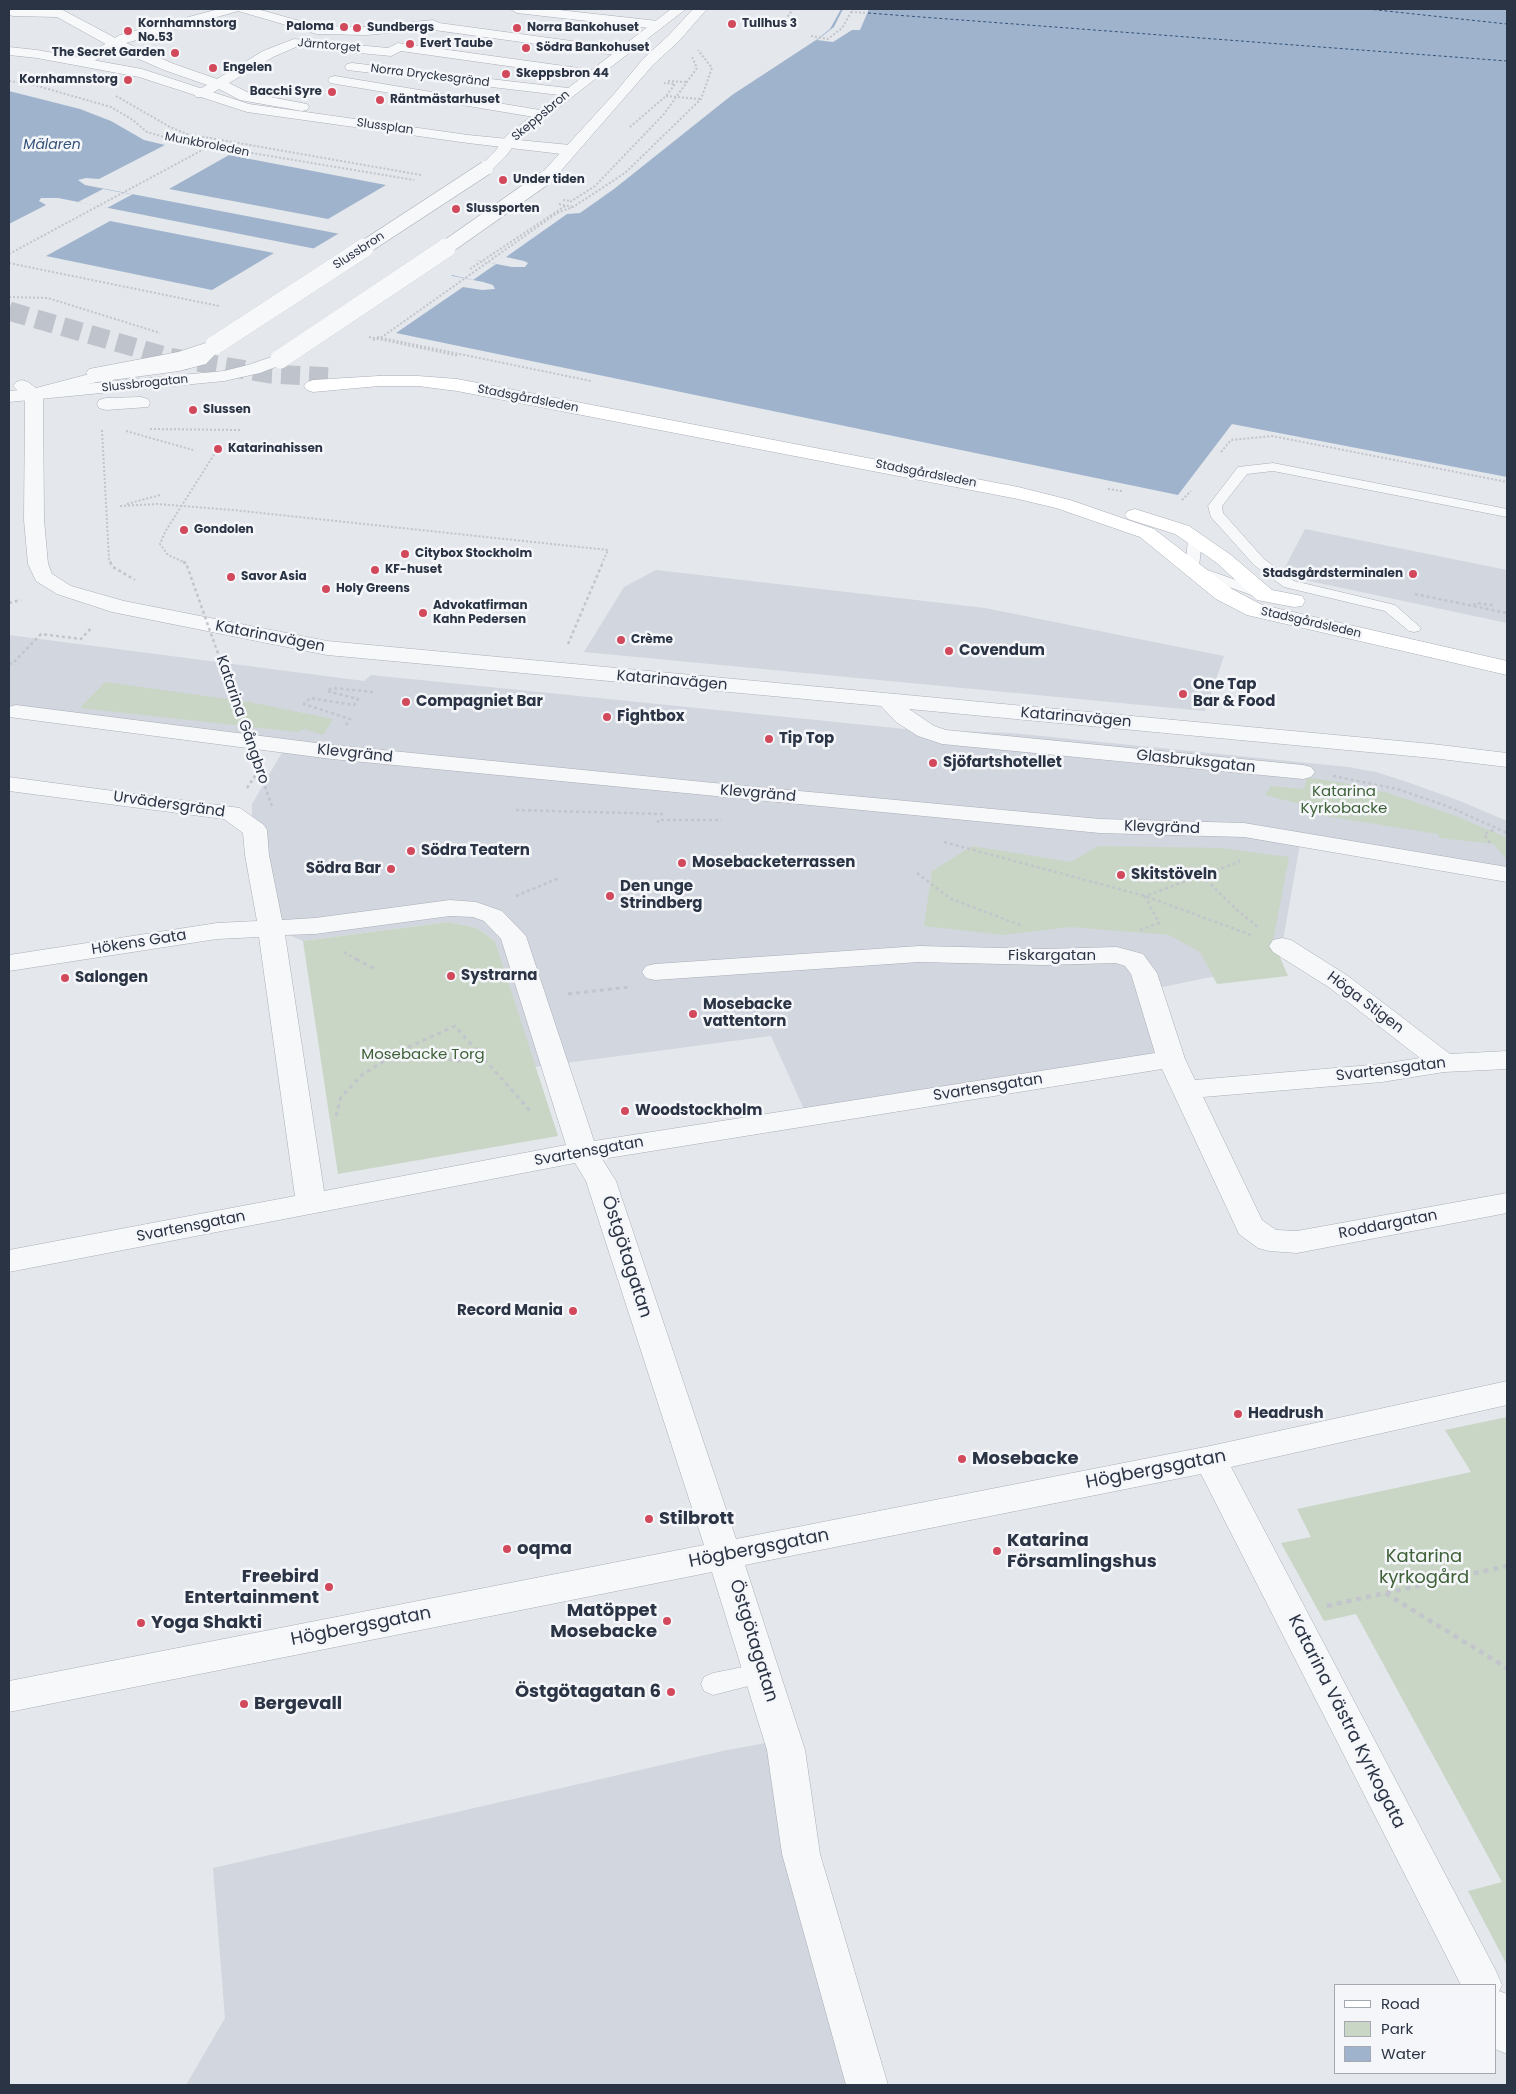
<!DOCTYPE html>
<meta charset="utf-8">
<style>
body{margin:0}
#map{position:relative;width:1516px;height:2094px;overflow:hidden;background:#e4e7ec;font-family:Poppins,sans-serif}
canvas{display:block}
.frame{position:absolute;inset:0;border:10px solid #2b3445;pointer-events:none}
.legend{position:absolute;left:1334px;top:1984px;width:162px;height:90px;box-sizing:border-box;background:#f4f6f9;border:1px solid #a4a8b1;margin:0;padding:6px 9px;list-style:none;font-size:15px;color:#2b3445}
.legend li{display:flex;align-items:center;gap:10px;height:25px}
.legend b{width:25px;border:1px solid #a4a8b1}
</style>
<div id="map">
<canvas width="1516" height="2094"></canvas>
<div class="frame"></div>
<ul class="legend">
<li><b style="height:6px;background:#fff"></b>Road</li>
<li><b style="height:14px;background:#c9d6c5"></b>Park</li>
<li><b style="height:14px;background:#9fb4cc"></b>Water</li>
</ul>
</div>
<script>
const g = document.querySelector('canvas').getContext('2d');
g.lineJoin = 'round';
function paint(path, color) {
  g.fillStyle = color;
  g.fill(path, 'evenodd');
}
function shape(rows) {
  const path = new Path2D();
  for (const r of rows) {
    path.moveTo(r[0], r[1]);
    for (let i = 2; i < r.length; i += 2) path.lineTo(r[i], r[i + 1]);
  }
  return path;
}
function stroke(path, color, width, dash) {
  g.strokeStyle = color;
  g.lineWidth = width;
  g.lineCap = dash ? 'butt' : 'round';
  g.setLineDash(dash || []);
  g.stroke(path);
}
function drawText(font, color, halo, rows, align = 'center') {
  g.font = font + ' Poppins,sans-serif';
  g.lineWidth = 5;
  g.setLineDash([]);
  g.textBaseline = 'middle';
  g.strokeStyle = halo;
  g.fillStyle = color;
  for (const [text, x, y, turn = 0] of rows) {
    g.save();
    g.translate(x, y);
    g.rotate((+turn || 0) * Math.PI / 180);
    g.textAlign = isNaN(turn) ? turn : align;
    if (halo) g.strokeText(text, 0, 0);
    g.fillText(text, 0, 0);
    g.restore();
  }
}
const built = shape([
 [1305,529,1507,570,1507,623,1281,575],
 [656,570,985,608,1224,656,1205,711,584,652,624,587],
 [9,635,364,681,371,675,905,729,1012,733,1348,767,1376,772,1407,782,1460,801,1507,821,1507,878,1300,844,1279,963,1148,990,1169,1058,807,1116,771,1036,535,1067,495,941,477,928,448,922,303,941,265,925,252,833,252,804,284,749,49,717,9,715],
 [777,1741,797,1850,864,2085,186,2085,225,2018,213,1868,727,1750]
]);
const green = shape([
 [105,682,249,702,333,719,323,735,305,729,297,732,80,708],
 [1307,777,1350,784,1388,793,1456,816,1507,838,1507,860,1494,844,1440,838,1438,834,1312,814,1311,807,1265,795,1271,786,1304,789],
 [972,846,1071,862,1098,846,1221,848,1289,857,1273,941,1288,976,1217,984,1200,952,1169,935,1070,927,1003,935,924,926,932,871],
 [448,922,477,928,495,941,558,1136,338,1174,303,941],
 [1507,1417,1507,1965,1468,1891,1502,1882,1356,1614,1324,1621,1281,1543,1311,1537,1297,1509,1471,1472,1445,1430]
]);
const water = shape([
 [841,9,1507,9,1507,477,1232,424,1178,495,396,333,463,287,482,290,495,289,493,285,483,282,58,198,41,198,39,201,46,205,9,224,9,91,80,109,111,121,144,140,165,145,99,179,86,178,78,180,85,185,512,267,525,267,528,263,524,261,506,257,567,214,580,213,614,189,732,95,816,40,830,29],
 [229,155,386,185,328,219,169,189],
 [110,221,274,253,212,290,46,256]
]);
const pier = shape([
 [843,9,869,9,860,30,852,30,833,42,817,40,834,27],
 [103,189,124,193,133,194,107,208,78,202],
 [341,232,477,258,475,260,496,264,473,280,452,275,450,277,311,250]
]);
const ferry = shape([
 [1368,9,1507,24],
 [868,13,1507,61]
]);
const secondaryTunnel = shape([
 [9,311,168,357,270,374,333,377]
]);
const pathFar3 = shape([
 [851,12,868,13],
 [792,27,784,22,793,9],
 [811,36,828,39,842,28,853,9],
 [9,81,34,85,111,107,133,120,147,132,174,140,414,180],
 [668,81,687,82],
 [116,96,170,127,187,134,421,175],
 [666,96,700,99],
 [630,127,666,96,675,84,664,83],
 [563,200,570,201],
 [570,202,595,186,664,114,697,68,692,57],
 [559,204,573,207],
 [9,254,219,141],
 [9,263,219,306],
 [470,269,565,206],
 [9,297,48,298,160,333],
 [369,337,459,356],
 [377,337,591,381],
 [373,340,382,337,557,213,573,207,625,173,701,99,712,68,698,50],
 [150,429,240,430],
 [102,430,109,559,111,563],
 [126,431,193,450],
 [1221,452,1231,440,1272,436,1507,482],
 [1108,489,1122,491],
 [1182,500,1191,491],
 [127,504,160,495],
 [120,506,157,504,233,510,608,550,602,563]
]);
const pathFar2 = shape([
 [110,562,113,567,135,580],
 [1415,594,1507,613],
 [9,603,21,600],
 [1474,606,1475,603,1493,605],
 [568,644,603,562],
 [9,663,12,664,41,634,81,639,92,627],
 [346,725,350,719,304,704,310,698,354,705,358,699,327,691,332,688,373,692],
 [1333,776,1397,789,1447,806,1507,833],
 [247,788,259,770],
 [516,810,663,814],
 [658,823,658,820,722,820],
 [944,842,1145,896,1251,935],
 [1490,843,1484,834,1496,829],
 [917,873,951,899,1023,926],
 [1202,876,1237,910,1258,927],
 [516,896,559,878],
 [1140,930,1159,923,1145,896,1239,862,1239,858],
 [344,952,358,960]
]);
const pathFar1 = shape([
 [356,959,375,969],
 [568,994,629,987],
 [402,1050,419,1055,459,1061,484,1057],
 [336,1116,341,1097,363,1074,402,1050,455,1026,531,1112]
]);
const path = shape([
 [1386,1593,1507,1566],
 [1327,1606,1385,1593,1507,1668]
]);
const service = shape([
 [1273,463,1507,509,1507,517,1273,471,1247,474,1222,506,1223,513,1264,559,1294,581,1395,605,1421,628,1419,631,1414,632,1409,631,1385,611,1284,587,1254,565,1211,517,1208,506,1238,467,1273,463],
 [1195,535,1202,539,1199,567,1270,592,1272,595,1270,598,1260,598,1187,572,1185,569,1188,539,1195,535],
 [763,1663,772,1666,775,1673,772,1680,713,1695,704,1691,701,1684,704,1677,713,1673,763,1663]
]);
const pedestrian = shape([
 [219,9,257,9,318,26,367,27,433,20,439,23,623,48,630,52,623,56,427,29,367,35,317,34,238,11,126,43,174,64,217,79,263,51,294,39,388,48,398,43,593,70,600,74,593,78,401,51,391,56,296,47,273,57,229,83,249,93,307,104,309,107,307,110,302,111,240,100,219,89,206,97,196,97,194,94,196,91,207,85,164,70,116,49,87,65,82,66,75,62,120,35,219,9],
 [510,9,550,9,658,21,665,25,658,29,517,13,510,9],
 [352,63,568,88,573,89,575,92,573,95,568,96,347,70,345,67,347,64,352,63],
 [335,76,540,110,545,111,547,114,545,117,540,118,330,83,328,80,330,77,335,76],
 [141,397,148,399,150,403,148,407,106,410,99,408,97,404,99,400,106,398,141,397]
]);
const minor = shape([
 [9,9,61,9,121,41,123,44,121,47,111,47,57,17,13,16,9,15,9,9],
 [9,47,37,50,142,69,249,104,468,135,570,145,575,147,578,150,575,153,570,155,468,143,247,112,139,77,37,58,9,55,9,47],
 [215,340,221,341,224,345,206,364,179,371,97,382,67,389,43,398,44,520,48,564,52,574,71,586,124,601,327,641,1432,744,1507,753,1507,767,1432,758,909,709,934,726,946,730,1303,765,1311,767,1315,772,1311,777,1303,779,942,744,918,736,896,722,881,706,327,655,112,612,57,594,36,581,28,564,24,520,25,402,24,397,13,386,16,382,22,380,28,382,36,388,97,372,177,361,194,356,209,341,215,340],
 [16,705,332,745,724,784,1100,819,1244,823,1507,867,1507,882,1244,837,1100,833,332,759,9,717,9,707,16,705],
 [9,777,240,808,264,825,267,830,269,855,282,920,315,918,450,900,476,902,502,911,526,936,594,1141,1155,1053,1131,974,1125,966,1116,963,1043,965,919,962,655,980,646,978,642,972,646,966,655,964,919,946,1043,949,1117,947,1143,954,1157,973,1185,1059,1195,1080,1382,1064,1420,1058,1330,988,1273,952,1269,946,1273,940,1282,938,1291,940,1348,976,1450,1054,1507,1051,1507,1069,1444,1072,1382,1082,1203,1097,1262,1220,1276,1230,1297,1231,1507,1193,1507,1213,1297,1253,1269,1251,1258,1248,1239,1234,1162,1069,602,1159,616,1181,736,1539,1210,1446,1507,1381,1507,1405,1231,1467,1496,1971,1502,1985,1499,1991,1507,1994,1507,2054,1495,2049,1495,1985,1461,1985,1201,1474,745,1565,805,1750,820,1854,888,2085,846,2085,782,1854,767,1750,712,1572,9,1712,9,1681,704,1545,586,1181,575,1163,9,1272,9,1250,295,1196,259,937,217,939,9,971,9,955,217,923,257,921,245,855,243,833,224,819,9,791,9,777],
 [450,916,473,917,484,921,501,939,566,1145,324,1191,285,935,315,934,450,916]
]);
const tertiary = shape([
 [671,9,686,9,541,121,517,141,506,156,491,171,481,171,478,168,496,150,507,135,671,9],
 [693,9,707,9,679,41,653,65,559,173,550,181,540,181,537,178,540,175,614,94,643,59,669,35,693,9],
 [215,340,221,341,224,345,221,349,188,361,95,378,89,377,86,373,89,369,178,352,215,340],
 [280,354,286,355,289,359,286,363,260,373,224,381,9,402,9,391,224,371,248,365,280,354]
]);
const secondary = shape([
 [379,376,418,376,457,379,1018,487,1070,500,1154,529,1232,589,1262,605,1507,661,1507,675,1247,615,1216,599,1140,537,1056,508,1018,499,457,391,418,386,379,386,313,392,307,390,304,386,307,382,313,380,379,376],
 [1135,509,1189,526,1231,555,1272,590,1302,596,1305,601,1302,606,1294,607,1257,600,1217,563,1175,534,1128,519,1125,515,1128,511,1135,509]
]);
const pathBridgeFar1 = shape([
 [186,563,168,555,160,544,165,532,215,453]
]);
const pathBridge = shape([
 [183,562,186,563,273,809]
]);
const tertiaryBridgeFar1 = shape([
 [362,249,486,168],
 [444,249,545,178]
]);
const tertiaryBridge = shape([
 [215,345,364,248],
 [280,359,446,248]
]);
const markers = [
 [732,24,5,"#d1495b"],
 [344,27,5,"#d1495b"],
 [357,28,5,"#d1495b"],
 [517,28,5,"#d1495b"],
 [128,31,5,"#d1495b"],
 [410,44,5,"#d1495b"],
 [526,48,5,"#d1495b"],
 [175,53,5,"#d1495b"],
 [213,68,5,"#d1495b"],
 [506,74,5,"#d1495b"],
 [128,80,5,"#d1495b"],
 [332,92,5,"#d1495b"],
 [380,100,5,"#d1495b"],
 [503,180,5,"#d1495b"],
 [456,209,5,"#d1495b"],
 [193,410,5,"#d1495b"],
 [218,449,5,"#d1495b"],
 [184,530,5,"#d1495b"],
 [405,554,5,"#d1495b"],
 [375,570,5,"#d1495b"],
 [1413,574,5,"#d1495b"],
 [231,577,5,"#d1495b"],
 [326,589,5,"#d1495b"],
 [423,613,5,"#d1495b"],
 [621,640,5,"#d1495b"],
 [949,651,5,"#d1495b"],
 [1183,694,5,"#d1495b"],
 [406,702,5,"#d1495b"],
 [607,717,5,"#d1495b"],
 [769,739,5,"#d1495b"],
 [933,763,5,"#d1495b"],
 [411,851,5,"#d1495b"],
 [682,863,5,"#d1495b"],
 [391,869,5,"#d1495b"],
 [1121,875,5,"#d1495b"],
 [610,896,5,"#d1495b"],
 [451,976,5,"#d1495b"],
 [65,978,5,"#d1495b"],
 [693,1014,5,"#d1495b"],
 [625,1111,5,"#d1495b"],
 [573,1311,5,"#d1495b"],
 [1238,1414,5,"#d1495b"],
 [962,1459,5,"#d1495b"],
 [649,1519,5,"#d1495b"],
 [507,1549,5,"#d1495b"],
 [997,1551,5,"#d1495b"],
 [329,1587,5,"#d1495b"],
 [667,1621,5,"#d1495b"],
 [141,1623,5,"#d1495b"],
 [671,1692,5,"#d1495b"],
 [244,1704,5,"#d1495b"]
];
const farPoinames = [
 ["Kornhamnstorg",138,24],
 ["No.53",138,38],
 ["Tullhus 3",742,24],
 ["Paloma",334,27,"right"],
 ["Sundbergs",367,28],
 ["Norra Bankohuset",527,28],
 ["Evert Taube",420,44],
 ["Södra Bankohuset",536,48],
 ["The Secret Garden",165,53,"right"],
 ["Engelen",223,68],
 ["Skeppsbron 44",516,74],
 ["Kornhamnstorg",118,80,"right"],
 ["Bacchi Syre",322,92,"right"],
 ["Räntmästarhuset",390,100],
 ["Under tiden",513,180],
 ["Slussporten",466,209],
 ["Slussen",203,410],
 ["Katarinahissen",228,449],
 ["Gondolen",194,530],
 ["Citybox Stockholm",415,554],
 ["KF-huset",385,570],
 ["Stadsgårdsterminalen",1403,574,"right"],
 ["Savor Asia",241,577],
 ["Holy Greens",336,589],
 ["Advokatfirman",433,606],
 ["Kahn Pedersen",433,620],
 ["Crème",631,640]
];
const farStreetnames = [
 ["Järntorget",329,46,5],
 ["Norra Dryckesgränd",430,76,7],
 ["Skeppsbron",541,116,-40],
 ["Slussplan",385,127,8],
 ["Munkbroleden",207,145,11],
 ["Slussbron",359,251,-33],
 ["Slussbrogatan",145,384,-6],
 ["Stadsgårdsleden",528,399,11],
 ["Stadsgårdsleden",926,474,11],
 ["Stadsgårdsleden",1311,623,13]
];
const farWaternames = [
 ["Mälaren",52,145]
];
const streetNames = [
 ["Katarinavägen",270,637,11],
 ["Katarinavägen",672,681,5],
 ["Katarinavägen",1076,718,5],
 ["Katarina Gångbro",242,720,71],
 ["Klevgränd",355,754,6],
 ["Glasbruksgatan",1196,762,6],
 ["Klevgränd",758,794,5],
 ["Urvädersgränd",169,805,8],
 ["Klevgränd",1162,828,2],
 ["Hökens Gata",139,943,-9],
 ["Fiskargatan",1052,956],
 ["Höga Stigen",1365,1003,37],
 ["Svartensgatan",1391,1070,-7],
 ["Svartensgatan",988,1088,-9],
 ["Svartensgatan",589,1152,-10],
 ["Roddargatan",1388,1225,-11],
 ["Svartensgatan",191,1227,-11]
];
const poiNames = [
 ["Covendum",959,651],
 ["One Tap",1193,685],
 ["Bar & Food",1193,702],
 ["Compagniet Bar",416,702],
 ["Fightbox",617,717],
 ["Tip Top",779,739],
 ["Sjöfartshotellet",943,763],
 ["Södra Teatern",421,851],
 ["Mosebacketerrassen",692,863],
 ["Södra Bar",381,869,"right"],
 ["Skitstöveln",1131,875],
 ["Den unge",620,887],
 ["Strindberg",620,904],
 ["Systrarna",461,976],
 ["Salongen",75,978],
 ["Mosebacke",703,1005],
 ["vattentorn",703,1022],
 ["Woodstockholm",635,1111],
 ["Record Mania",563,1311,"right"],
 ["Headrush",1248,1414]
];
const parkNames = [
 ["Katarina",1344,792],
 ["Kyrkobacke",1344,809],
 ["Mosebacke Torg",423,1055]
];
const nearStreetnames = [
 ["Östgötagatan",626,1257,72],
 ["Högbergsgatan",1156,1470,-11],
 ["Högbergsgatan",759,1549,-11],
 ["Högbergsgatan",361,1627,-11],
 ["Östgötagatan",753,1641,73],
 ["Katarina Västra Kyrkogata",1346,1722,63]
];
const nearPoinames = [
 ["Mosebacke",972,1459],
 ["Stilbrott",659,1519],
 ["Katarina",1007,1541],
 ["Församlingshus",1007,1562],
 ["oqma",517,1549],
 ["Freebird",319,1577,"right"],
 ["Entertainment",319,1598,"right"],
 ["Matöppet",657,1611,"right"],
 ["Mosebacke",657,1632,"right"],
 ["Yoga Shakti",151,1623],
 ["Östgötagatan 6",661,1692,"right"],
 ["Bergevall",254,1704]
];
const nearParknames = [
 ["Katarina",1424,1557],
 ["kyrkogård",1424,1578]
];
paint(built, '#d2d6de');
paint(green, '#c9d6c5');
paint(water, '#9fb4cc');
paint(pier, '#e4e7ec');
stroke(ferry, '#34527a', 1, [3, 2.5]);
stroke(secondaryTunnel, '#bfc3cb', 19, [19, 9]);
stroke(service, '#a9aeb7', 1);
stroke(pedestrian, '#a9aeb7', 1);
stroke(minor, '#a9aeb7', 1);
stroke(tertiary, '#a9aeb7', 1);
stroke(secondary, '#a9aeb7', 1);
stroke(pathFar3, '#c2c5cb', 2, [2, 2]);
stroke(pathFar2, '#c2c5cb', 2.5, [3, 3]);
stroke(pathFar1, '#c2c5cb', 3, [4, 4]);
stroke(path, '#c2c5cb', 4.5, [5, 5]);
paint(service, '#f7f8fa');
paint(pedestrian, '#f7f8fa');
paint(minor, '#f7f8fa');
paint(tertiary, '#f7f8fa');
paint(secondary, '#fff');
stroke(tertiaryBridgeFar1, '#a9aeb7', 15, []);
stroke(tertiaryBridge, '#a9aeb7', 19, []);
stroke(pathBridgeFar1, '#c2c5cb', 2, [2, 2]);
stroke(pathBridge, '#c2c5cb', 2.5, [3, 3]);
stroke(tertiaryBridgeFar1, '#f7f8fa', 14);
stroke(tertiaryBridge, '#f7f8fa', 19);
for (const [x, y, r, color] of markers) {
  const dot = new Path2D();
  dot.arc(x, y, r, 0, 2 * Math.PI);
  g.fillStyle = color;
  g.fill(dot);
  stroke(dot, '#f4f6f9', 2);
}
drawText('bold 12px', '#2b3445', '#f4f6f9', farPoinames, 'left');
drawText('12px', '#2b3445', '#f4f6f9', farStreetnames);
drawText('italic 14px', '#34527a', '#f4f6f9', farWaternames);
drawText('15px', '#2b3445', '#f4f6f9', streetNames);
drawText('bold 15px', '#2b3445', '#f4f6f9', poiNames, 'left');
drawText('15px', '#3f6138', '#f4f6f9', parkNames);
drawText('18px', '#2b3445', '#f4f6f9', nearStreetnames);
drawText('bold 18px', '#2b3445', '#f4f6f9', nearPoinames, 'left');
drawText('18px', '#3f6138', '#f4f6f9', nearParknames);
</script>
